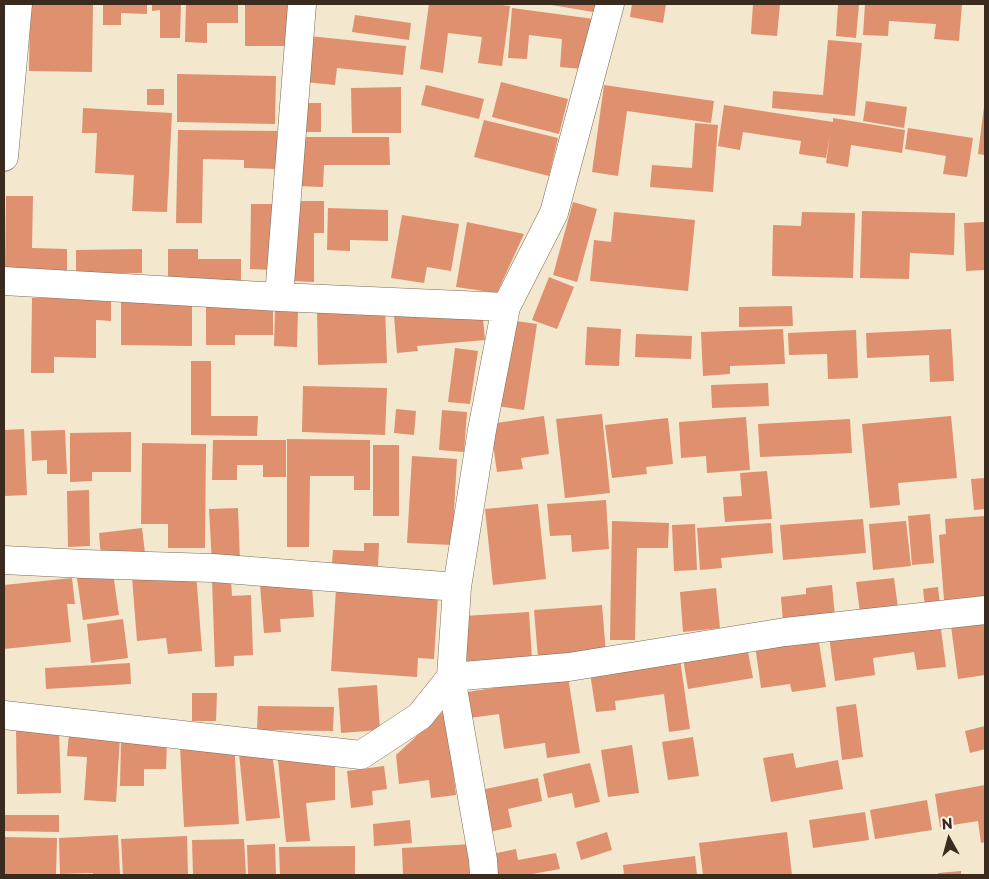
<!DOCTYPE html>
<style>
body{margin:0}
#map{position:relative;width:989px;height:879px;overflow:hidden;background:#f3e7ce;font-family:"Playpen Sans",sans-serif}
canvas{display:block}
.frame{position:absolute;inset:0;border:5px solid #3b2a1e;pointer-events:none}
.north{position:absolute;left:924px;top:814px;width:50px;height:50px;-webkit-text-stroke:4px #fbf7ec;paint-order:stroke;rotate:353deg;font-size:14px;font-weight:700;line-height:20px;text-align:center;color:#3b2a1e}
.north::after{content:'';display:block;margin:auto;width:18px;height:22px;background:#3b2a1e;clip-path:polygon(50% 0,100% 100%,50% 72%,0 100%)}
</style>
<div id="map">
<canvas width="989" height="879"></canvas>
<div class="frame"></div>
<div class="north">N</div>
</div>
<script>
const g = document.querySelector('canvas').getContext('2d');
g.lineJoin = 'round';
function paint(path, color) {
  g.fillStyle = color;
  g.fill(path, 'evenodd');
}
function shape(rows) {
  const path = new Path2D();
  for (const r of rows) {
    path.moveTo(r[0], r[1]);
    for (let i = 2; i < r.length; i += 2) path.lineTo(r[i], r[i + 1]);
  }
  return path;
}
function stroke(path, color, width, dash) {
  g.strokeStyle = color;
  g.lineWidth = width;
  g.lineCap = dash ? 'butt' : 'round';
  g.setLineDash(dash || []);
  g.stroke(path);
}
const building = shape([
 [30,4,93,4,92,72,29,71],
 [103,4,147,4,147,14,121,13,121,25,103,25],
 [152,4,181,4,180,38,160,38,160,10,152,11],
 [186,4,238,4,238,23,207,23,207,43,185,42],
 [245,4,289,4,287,46,245,46],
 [429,4,494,4,510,6,502,66,478,63,482,37,448,33,443,73,420,69],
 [546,4,600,4,599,13],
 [632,4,666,4,663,23,630,17],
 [753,4,780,4,777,36,751,34],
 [838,4,859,4,856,38,836,36],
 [865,4,962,4,959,41,934,39,936,24,889,21,888,36,863,35],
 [512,8,594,19,582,69,560,67,562,39,529,35,527,59,508,58],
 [355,15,411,23,409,40,352,32],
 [309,36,406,46,403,75,337,68,335,85,305,82],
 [828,40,862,43,855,116,772,108,773,91,823,95],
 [177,74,276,76,275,124,177,122],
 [501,82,568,99,559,134,492,117],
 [426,85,484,99,479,119,421,105],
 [604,85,714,101,711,123,627,111,618,176,592,172],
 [401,87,401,133,352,133,351,88],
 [147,89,164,89,164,105,147,105],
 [866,101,907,107,904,128,863,121],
 [303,103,321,103,321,132,302,132],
 [724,105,833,122,833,118,905,130,902,153,851,145,848,167,826,163,830,135,826,158,799,154,801,141,743,132,740,150,718,146],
 [984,107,985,107,985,155,978,154],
 [83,108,172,113,167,212,132,211,134,175,95,173,97,133,82,133],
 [484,120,558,138,549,176,474,157],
 [695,123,718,125,713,192,650,187,652,165,692,168],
 [908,128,973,138,967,177,943,174,946,156,905,149],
 [178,130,277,131,277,169,244,168,244,160,203,159,202,223,176,223],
 [297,137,389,137,390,165,324,165,323,187,297,186],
 [6,196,33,196,32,248,67,249,67,275,5,274],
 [292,201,324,201,324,233,314,233,314,282,292,281],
 [573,202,597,209,577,282,553,275],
 [251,204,274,204,273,270,250,269],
 [328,208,388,210,388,241,350,240,350,251,327,250],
 [862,211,955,213,954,255,910,253,909,279,860,278],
 [614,212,695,220,688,291,590,281,594,240,611,242],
 [802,212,855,213,853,278,772,276,773,225,801,226],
 [402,215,459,224,451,271,427,267,424,283,391,278],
 [467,222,524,234,497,293,456,287],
 [985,222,985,270,966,271,964,223],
 [142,249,142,273,76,274,76,250],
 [168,249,198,249,198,259,241,259,241,283,168,282],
 [549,277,574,287,557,329,532,320],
 [32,298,111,298,111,321,96,320,96,358,54,357,54,373,31,373],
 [121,301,192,301,192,346,121,345],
 [792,306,793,326,739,327,739,307],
 [206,307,273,308,273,335,235,335,235,345,206,345],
 [385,307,387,363,318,365,317,309],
 [482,308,485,340,417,346,418,351,397,353,394,315],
 [298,310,297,347,274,346,275,311],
 [509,320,537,324,524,410,497,406],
 [587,327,621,329,619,366,585,365],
 [783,329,785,364,730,366,730,374,703,376,701,332],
 [951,329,954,381,930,382,929,355,867,358,866,333],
 [856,330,858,378,828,379,827,354,789,355,788,333],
 [636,334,692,336,691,359,635,357],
 [455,348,478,351,470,404,448,402],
 [191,361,211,361,211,416,258,416,257,436,191,435],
 [768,383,769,406,712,408,711,385],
 [303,386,387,388,385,435,302,432],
 [396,409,416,411,414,435,394,433],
 [442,410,467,412,464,452,439,450],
 [602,414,610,493,565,498,556,419],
 [544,416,549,454,521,458,523,469,497,472,490,424],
 [951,416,957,478,898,483,900,505,870,508,862,424],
 [746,417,750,470,707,473,706,456,681,458,679,422],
 [668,418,673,464,646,467,647,474,612,478,605,425],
 [850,419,852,453,760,457,758,424],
 [24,429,27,495,4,496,4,430],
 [65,430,67,474,47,474,47,460,32,461,31,431],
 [131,432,131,472,92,472,92,481,70,482,70,433],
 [287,439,370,440,370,490,354,490,354,476,310,476,309,547,287,547],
 [213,440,286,440,286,477,263,477,263,465,237,465,237,480,212,480],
 [142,443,206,444,205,548,168,548,168,524,141,524],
 [373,445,399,445,399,516,373,516],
 [412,456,457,459,452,545,407,543],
 [767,471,772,519,725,522,723,497,742,496,740,473],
 [985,478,985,509,974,510,971,479],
 [89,490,90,546,68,547,67,491],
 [606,500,609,549,572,552,571,535,550,536,547,504],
 [538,504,546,579,493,585,485,509],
 [238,508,240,562,212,563,209,509],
 [930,514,934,563,912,565,908,516],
 [985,516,985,596,944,600,939,535,946,534,945,519],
 [863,519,866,553,783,560,780,525],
 [612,521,669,523,668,548,637,548,635,640,610,640],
 [906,521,911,566,873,570,869,524],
 [771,523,773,553,721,558,722,568,700,570,697,528],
 [695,524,697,570,674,571,672,525],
 [142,528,145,553,101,557,99,533],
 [364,543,379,543,378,566,332,564,333,550,364,551],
 [196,572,202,651,168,654,166,638,137,641,132,577],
 [113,573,119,615,83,620,77,578],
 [72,578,75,604,67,604,71,642,4,649,4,585],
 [894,578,898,608,860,613,856,582],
 [212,579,231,579,232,596,251,595,253,655,234,656,234,666,215,667],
 [260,585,312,585,314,617,280,619,281,632,264,633],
 [832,585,835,617,783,622,781,597,806,594,806,588],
 [938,587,940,606,925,607,923,589],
 [336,588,438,596,434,659,418,658,417,677,331,671],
 [716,588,720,628,683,632,680,592],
 [602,605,606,654,538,658,534,610],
 [529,612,532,659,467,664,464,616],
 [123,619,128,658,91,663,87,624],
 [940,622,946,667,917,670,914,652,873,658,875,675,835,681,829,636],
 [985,622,985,675,958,679,951,626],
 [818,636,826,687,792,692,790,684,761,688,755,645],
 [747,647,753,678,688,689,683,658],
 [680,659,690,729,669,732,664,694,615,701,616,710,596,712,590,673],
 [130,663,131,684,46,689,45,668],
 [568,677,580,753,547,758,545,743,504,749,499,714,470,718,467,692],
 [377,685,380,730,341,733,338,688],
 [192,693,217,693,216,721,192,721],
 [856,704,863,757,842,760,836,707],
 [258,706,334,707,333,731,257,730],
 [446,709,456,795,431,798,429,780,399,784,396,755],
 [985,726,985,749,970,753,965,731],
 [59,728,61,793,17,794,16,729],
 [69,733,120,736,116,802,84,800,87,757,67,756],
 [693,737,699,776,668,780,662,742],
 [121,741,167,742,166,769,144,769,144,786,120,786],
 [234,743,239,824,184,827,180,746],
 [632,745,639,793,608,797,601,750],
 [272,751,280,818,246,821,239,754],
 [793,753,796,768,838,760,843,789,771,802,763,758],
 [278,759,335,766,335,800,306,803,310,841,286,842],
 [590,763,600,802,575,808,572,793,548,798,543,774],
 [384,766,387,789,372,791,373,805,351,808,347,771],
 [538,778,542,801,508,809,512,827,489,832,481,790],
 [985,785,985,842,981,843,978,821,940,827,935,794],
 [927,800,932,830,875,839,870,810],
 [865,812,869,840,813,848,809,820],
 [4,815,59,815,59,832,4,831],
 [410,820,412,843,374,846,373,824],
 [607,832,612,850,581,860,576,842],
 [787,832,792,875,703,875,699,843],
 [118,835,120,875,93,875,93,873,60,874,59,838],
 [187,836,188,875,123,875,121,839],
 [4,837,57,838,56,875,4,874],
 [244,839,246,875,193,875,192,840],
 [275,844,276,875,248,875,247,845],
 [472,844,474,875,403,875,402,848],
 [355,846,355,875,280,875,279,847],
 [516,849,518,860,556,853,560,869,527,875,496,875,492,854],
 [695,856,697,875,624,875,623,865],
 [961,871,961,875,938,875,938,873]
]);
const street = shape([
 [4,157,18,4],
 [4,281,279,297,506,307],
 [279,297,302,4],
 [4,560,84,564,213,568,457,587],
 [4,715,361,755,420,716,451,677,569,667,785,632,985,610],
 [484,875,483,860,451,677,457,587,482,430,506,307,554,213,610,4]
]);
paint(building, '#de906f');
stroke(street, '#7b6c5c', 29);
stroke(street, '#fff', 28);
</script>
